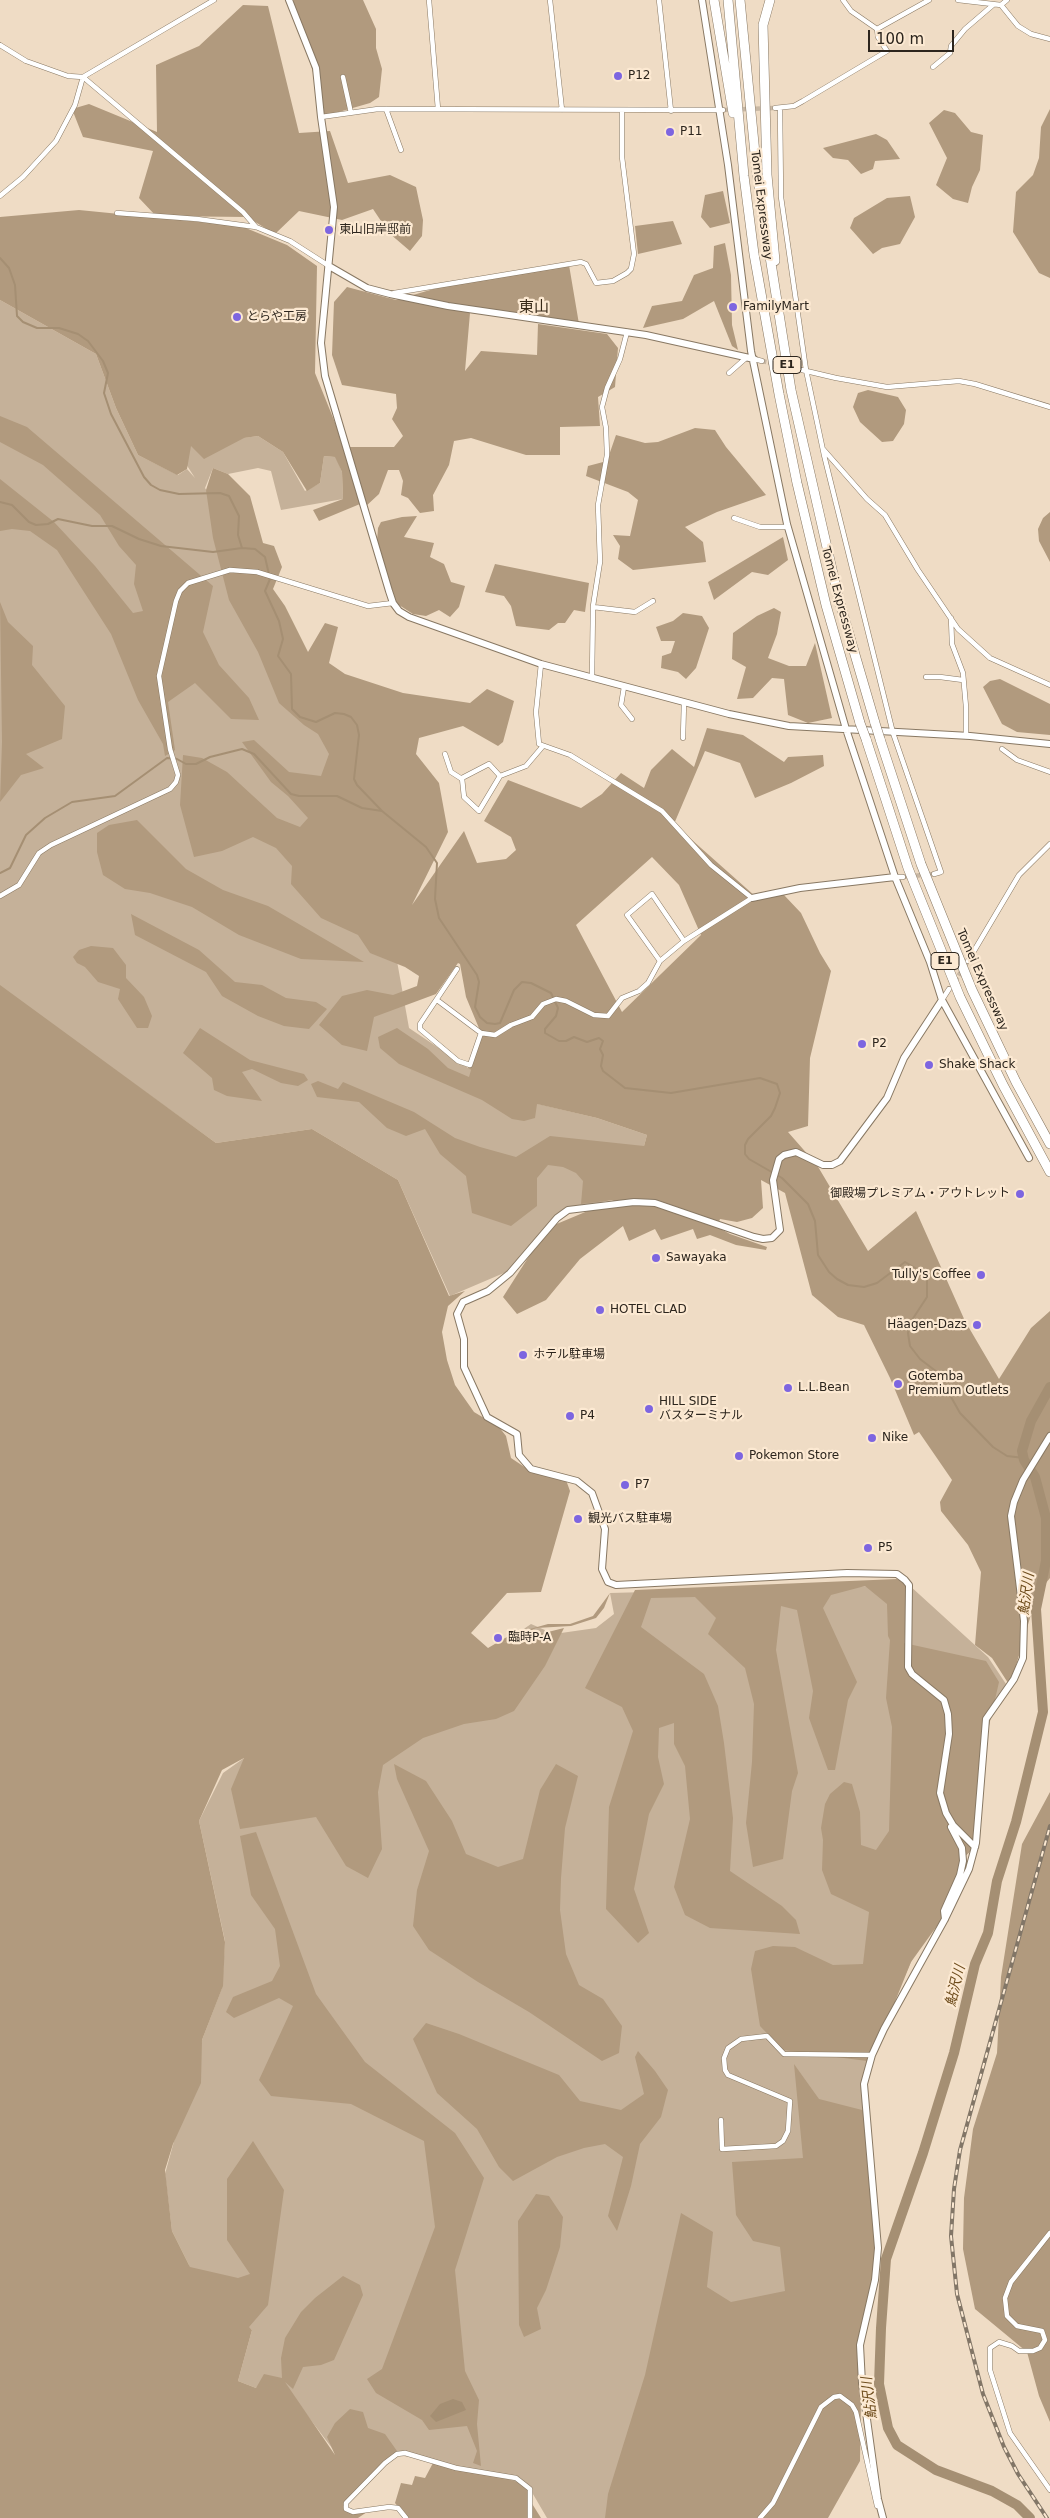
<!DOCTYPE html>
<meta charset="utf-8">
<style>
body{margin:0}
#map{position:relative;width:1050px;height:2518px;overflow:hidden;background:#efdcc5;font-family:"DejaVu Sans",sans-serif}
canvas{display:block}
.scale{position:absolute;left:868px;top:30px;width:86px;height:22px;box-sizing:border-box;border:2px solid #2c251d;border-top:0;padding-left:6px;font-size:15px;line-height:18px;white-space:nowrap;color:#2c251d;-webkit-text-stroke:4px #fce9d2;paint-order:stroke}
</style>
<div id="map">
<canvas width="1050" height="2518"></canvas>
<div class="scale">100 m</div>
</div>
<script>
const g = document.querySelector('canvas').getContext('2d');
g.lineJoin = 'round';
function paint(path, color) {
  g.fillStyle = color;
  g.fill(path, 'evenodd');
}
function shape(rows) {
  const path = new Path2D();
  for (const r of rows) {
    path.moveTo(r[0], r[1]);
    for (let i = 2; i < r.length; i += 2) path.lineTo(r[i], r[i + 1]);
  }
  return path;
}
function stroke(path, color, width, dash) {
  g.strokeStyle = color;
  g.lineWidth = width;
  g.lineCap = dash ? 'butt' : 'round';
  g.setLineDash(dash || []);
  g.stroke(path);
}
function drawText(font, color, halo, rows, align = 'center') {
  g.font = font + ' "DejaVu Sans","Noto Sans JP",sans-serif';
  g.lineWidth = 4.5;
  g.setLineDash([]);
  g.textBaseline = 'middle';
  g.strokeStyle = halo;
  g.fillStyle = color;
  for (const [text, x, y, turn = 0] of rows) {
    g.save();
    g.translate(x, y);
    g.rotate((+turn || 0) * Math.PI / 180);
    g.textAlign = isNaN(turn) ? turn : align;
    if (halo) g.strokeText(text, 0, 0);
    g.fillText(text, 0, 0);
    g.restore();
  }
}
const green = shape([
 [0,300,96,354,116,408,138,455,178,475,187,469,195,478,186,464,190,445,258,436,283,452,305,491,320,483,324,456,336,457,342,472,343,499,281,510,271,471,258,468,228,474,213,468,205,488,318,669,390,922,409,1028,513,1098,597,1118,647,1135,631,1193,557,1216,518,1267,450,1296,398,1180,312,1129,216,1143,0,987],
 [909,1585,988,1657,1006,1684,985,1714,975,1847,961,1860,911,1962,867,2061,863,2274,613,2518,547,2518,530,2489,485,2472,418,2457,335,2452,279,2378,256,2388,238,2381,252,2330,192,2283,189,2265,172,2231,165,2174,202,2040,222,1988,225,1941,199,1821,223,1773,254,1751,360,1725,490,1652,531,1624,554,1634,596,1628,614,1614,610,1593]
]);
const forest = shape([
 [293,0,363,0,376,29,376,48,382,69,379,97,370,103,325,116],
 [243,5,268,6,299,133,330,131,348,183,390,175,416,187,423,220,422,236,410,251,389,233,373,209,342,220,299,211,275,234,247,217,156,216,139,198,153,151,83,137,72,109,89,104,157,132,156,65,199,46],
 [1050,109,1050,278,1039,273,1013,232,1016,192,1033,175,1039,158,1041,127],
 [944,110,955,113,971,132,983,135,980,170,972,187,968,203,953,199,936,185,947,158,929,123],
 [876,134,887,140,900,159,875,161,873,169,861,174,848,160,833,158,823,148],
 [723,191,730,223,710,228,701,217,705,195],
 [910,196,915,217,900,244,882,248,873,254,850,228,854,218,887,198],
 [79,210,241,226,287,245,317,266,315,373,350,460,346,447,394,447,403,436,392,419,397,408,396,394,342,385,332,355,334,302,347,287,396,300,454,283,569,265,579,324,509,315,470,313,465,371,481,351,537,355,538,324,607,334,618,348,615,387,598,397,600,426,560,427,560,455,526,455,471,438,454,441,449,465,433,495,434,511,420,513,408,498,401,495,403,481,399,470,388,470,379,494,365,507,360,504,319,521,313,510,343,499,342,472,335,457,324,456,320,483,307,491,283,452,258,436,244,438,204,459,191,446,187,469,177,475,138,455,116,408,96,354,0,300,0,217],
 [673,221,682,244,638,254,635,226],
 [725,243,731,275,732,325,738,350,732,346,714,301,683,319,643,328,652,306,682,301,694,275,713,268,714,246],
 [868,390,898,397,906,410,904,424,893,441,882,442,860,422,853,407,858,393],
 [0,416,27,427,213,586,203,632,219,665,249,698,259,720,231,719,195,683,168,702,175,750,165,756,163,744,138,700,111,634,57,550,30,531,12,529,0,531,0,479,54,522,95,566,133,613,143,611,134,584,136,565,119,546,100,515,43,465,0,442],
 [695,428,715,430,726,447,766,495,717,512,685,527,703,542,706,562,633,570,618,559,620,546,613,535,630,536,638,500,628,492,586,476,588,466,607,461,616,435,645,443,658,442],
 [213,468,228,474,250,496,263,543,274,546,282,567,273,589,285,606,308,652,325,623,338,627,329,663,345,674,403,693,470,703,487,689,514,701,503,742,498,746,463,726,419,738,416,754,439,783,448,832,412,905,464,831,477,863,506,859,516,850,511,837,484,821,508,780,581,808,602,794,621,773,644,788,651,770,672,749,694,767,707,728,743,735,784,762,788,757,823,755,824,766,791,783,755,798,740,763,705,751,674,824,755,896,784,895,801,913,820,953,831,971,810,1058,808,1126,788,1132,817,1165,868,1251,916,1211,965,1321,999,1379,1031,1328,1050,1311,1050,1578,1037,1594,1010,1686,992,1658,975,1645,981,1572,968,1545,941,1511,940,1502,952,1480,919,1432,914,1435,890,1378,864,1325,838,1317,812,1295,785,1193,761,1180,763,1208,752,1218,737,1222,720,1219,717,1227,730,1234,767,1247,766,1250,736,1245,710,1235,697,1239,693,1229,661,1240,655,1229,629,1241,623,1226,580,1259,546,1300,517,1314,503,1297,547,1228,614,1200,581,1204,583,1181,576,1173,563,1167,548,1165,537,1178,537,1206,511,1226,472,1213,466,1176,440,1154,425,1129,406,1136,387,1128,359,1102,317,1097,311,1084,318,1081,338,1089,343,1082,414,1112,455,1138,480,1147,516,1157,550,1136,644,1146,647,1135,597,1118,537,1104,535,1118,524,1121,512,1119,482,1100,399,1064,380,1048,378,1037,397,1028,428,1049,448,1068,469,1077,471,1070,468,1068,481,1033,466,997,460,964,458,963,436,994,374,1017,367,1051,342,1045,319,1025,342,996,367,990,393,995,417,986,419,976,405,967,370,953,358,935,321,918,291,884,292,866,276,848,253,837,222,851,194,857,180,805,183,755,202,758,227,772,277,818,300,827,308,818,288,796,271,782,242,742,254,740,289,772,321,776,329,754,318,734,304,725,279,703,258,652,229,600,213,538,206,490],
 [652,857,679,885,701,935,622,1012,576,925],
 [1050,512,1050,562,1039,541,1038,529,1043,518],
 [417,516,404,537,434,543,430,557,444,564,451,582,465,586,459,607,450,617,439,610,426,616,413,614,399,605,389,591,388,576,377,541,378,528,381,522,402,517],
 [783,537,788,560,768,575,752,572,714,600,708,582],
 [495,564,589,583,585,612,574,610,565,623,558,623,549,630,516,626,511,606,504,596,485,592],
 [0,602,8,622,33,646,32,665,65,706,62,739,26,754,44,768,21,775,0,802,2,742],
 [774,608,781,612,777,634,768,658,789,666,806,666,815,643,832,718,808,723,788,715,784,679,772,678,753,698,737,699,746,667,732,659,733,633,757,616],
 [683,613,702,616,709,628,696,668,686,679,678,672,661,668,662,656,671,653,675,641,661,641,656,627,673,621],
 [1000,679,1050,704,1050,735,1017,732,1002,724,983,687,990,681],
 [137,820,186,869,223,890,268,906,364,962,301,959,239,935,192,907,150,893,125,889,103,875,97,852,97,833,109,825],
 [131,914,199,950,235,982,262,985,286,998,316,1002,327,1009,309,1029,284,1026,258,1016,222,996,206,972,135,935],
 [91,946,113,948,126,965,126,978,144,997,152,1016,148,1028,137,1028,118,999,120,989,98,982,85,967,77,963,73,957,79,950],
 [0,985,216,1143,312,1129,398,1180,449,1296,465,1291,448,1306,442,1332,447,1360,455,1385,474,1412,499,1427,506,1436,511,1458,532,1472,566,1480,570,1491,541,1592,507,1593,471,1633,488,1648,512,1634,548,1624,570,1624,593,1616,610,1593,604,1608,596,1618,571,1626,536,1628,504,1643,564,1628,545,1666,514,1711,496,1719,464,1724,423,1738,383,1765,378,1792,382,1849,368,1878,346,1866,316,1817,240,1829,231,1789,244,1758,222,1770,199,1821,225,1942,223,1986,202,2040,201,2083,173,2144,165,2170,172,2231,190,2267,238,2278,250,2274,227,2240,227,2179,253,2141,284,2190,268,2305,249,2327,252,2330,238,2381,256,2388,264,2374,282,2378,281,2358,285,2338,301,2312,315,2298,343,2276,360,2285,363,2295,334,2360,321,2365,303,2367,293,2389,285,2382,335,2455,327,2437,335,2423,350,2409,363,2412,368,2428,385,2434,397,2451,343,2507,350,2513,370,2510,358,2518,0,2518],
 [200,1028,250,1060,304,1074,308,1080,298,1086,281,1083,252,1069,242,1072,262,1101,227,1096,214,1090,212,1078,183,1053],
 [897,1579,909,1585,904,1643,986,1661,999,1682,984,1748,975,1847,961,1860,960,1890,942,1919,911,1962,884,2029,867,2061,783,2050,760,2026,751,1969,755,1951,773,1946,795,1947,833,1965,863,1964,869,1912,831,1894,822,1870,823,1840,821,1828,825,1804,830,1794,844,1782,852,1784,860,1812,861,1845,876,1850,889,1831,892,1727,886,1698,890,1640,888,1636,887,1604,865,1586,831,1595,823,1608,857,1682,848,1700,835,1770,828,1770,809,1718,813,1691,797,1610,781,1606,776,1650,798,1773,792,1791,783,1859,753,1867,746,1823,752,1762,754,1704,745,1668,708,1634,716,1618,695,1597,651,1598,641,1627,704,1674,718,1706,724,1743,733,1818,730,1871,782,1906,796,1920,800,1934,710,1928,685,1915,674,1887,690,1819,685,1766,674,1744,674,1723,659,1728,658,1757,664,1784,649,1814,634,1889,649,1933,638,1943,606,1909,609,1807,633,1731,622,1707,585,1688,635,1590],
 [394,1764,426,1781,452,1821,466,1854,498,1867,523,1859,540,1790,556,1764,578,1776,565,1828,561,1878,560,1910,566,1954,579,1985,603,1999,622,2026,619,2053,602,2061,529,2012,478,1982,429,1950,413,1926,417,1890,429,1851,397,1779],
 [1050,1792,1050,2422,1039,2396,1027,2352,975,2309,963,2249,964,2198,973,2129,997,2053,1001,1977,1022,1844],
 [256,1832,316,1994,365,2062,455,2133,484,2178,455,2270,465,2371,479,2400,477,2424,481,2466,473,2463,477,2451,467,2426,429,2430,422,2420,376,2393,367,2379,382,2369,435,2227,424,2141,351,2104,271,2096,259,2080,293,2006,279,1998,234,2018,226,2012,233,1997,272,1981,280,1966,275,1929,251,1895,240,1836],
 [426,2023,459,2034,559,2075,580,2101,621,2110,644,2094,635,2057,638,2051,655,2071,668,2090,661,2117,640,2144,631,2186,617,2231,608,2216,623,2157,605,2144,584,2148,557,2157,513,2181,499,2167,477,2129,437,2093,413,2039],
 [794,2064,819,2099,866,2111,877,2258,862,2334,860,2461,828,2518,605,2518,608,2494,645,2375,681,2213,713,2232,707,2287,731,2302,785,2291,780,2247,753,2241,736,2215,732,2162,803,2158],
 [536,2194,549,2196,563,2217,560,2247,546,2290,537,2308,541,2329,524,2337,519,2325,518,2221],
 [433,2463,485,2472,517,2482,530,2489,531,2502,541,2518,407,2518,395,2503,401,2483,412,2485,415,2476,425,2478]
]);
const water = shape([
 [453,2399,462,2402,466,2410,436,2422,430,2416,440,2404]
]);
const stream = shape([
 [0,258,9,268,15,285,17,316,23,322,37,328,59,328,78,334,88,341,103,361,108,373,104,393,111,414,144,477,151,485,160,490,179,494,220,493,229,496,239,516,238,535,242,548],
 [0,502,12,505,29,522,36,525,48,524,58,519,92,526,112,526,139,539,161,546,213,552,242,548,255,549,265,557,270,579,265,591,279,621,283,639,278,656,291,674,292,709,300,717,316,722,335,713,344,714,351,717,357,725,359,735,354,779,357,785,382,811,426,847,437,863,435,899,439,918,477,975,479,982,475,1007,480,1017,487,1023,495,1024,500,1023,514,990,522,982,531,983,551,993,558,1008,556,1016,545,1029,545,1033,559,1041,566,1041,574,1037,587,1042,599,1038,603,1041,600,1049,603,1055,601,1066,603,1071,625,1088,671,1093,760,1078,777,1084,780,1093,775,1108,771,1116,748,1139,745,1145,745,1154,749,1159,782,1178,808,1204,815,1221,818,1255,829,1272,837,1279,848,1285,864,1287,877,1283,905,1262,922,1272,927,1279,927,1297,910,1323,908,1333,910,1346,920,1359,937,1372,960,1413,993,1447,1007,1456,1024,1458],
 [0,873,10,868,26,835,45,818,72,802,115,796,167,758,177,759,186,764,196,764,210,757,242,749,254,754,291,794,299,796,337,796,362,808,382,811]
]);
const river = shape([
 [1030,2518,1017,2505,992,2491,936,2470,897,2445,888,2428,879,2384,881,2328,886,2259,923,2153,954,2053,975,1964,988,1933,997,1881,1016,1822,1043,1712,1036,1609,1046,1561,1046,1518,1035,1477,1024,1460,1022,1451,1031,1421,1050,1387]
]);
const streetTunnel = shape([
 [723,110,775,108],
 [762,361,802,370],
 [903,877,934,874],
 [955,981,968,961]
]);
const street = shape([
 [429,0,438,109],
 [550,0,562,110],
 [659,0,671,111],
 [843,0,851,11,877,29],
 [958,0,1001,5,1007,0],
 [1001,5,1018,26,1031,34,1050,39],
 [877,29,929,0],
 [0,45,26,61,68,76,83,77,214,0],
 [933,67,950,53,951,46,965,29,993,5],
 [83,77,243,212,256,227],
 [343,77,351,113],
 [775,108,794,106,803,101,887,51,878,37,877,29],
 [780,108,781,197,806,370,824,455,893,733,941,872,934,874],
 [386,109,401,150],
 [321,117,378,109,723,110],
 [0,196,23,177,56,141,75,105,83,77],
 [117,213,197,219,256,227,290,241,329,266],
 [394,293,581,262,586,264,596,283,613,281,627,273,631,269,634,254,622,157,622,110],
 [754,359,762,361],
 [802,370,836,378,887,387,959,381,975,384,1050,407],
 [729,373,746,358],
 [823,449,867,499,885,515,918,570,958,629,990,658,1050,685],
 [734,518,760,527,788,527],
 [593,607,635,612,653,601],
 [951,618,952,644,963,673,966,707,966,736],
 [926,677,940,677,963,680],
 [592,678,593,606,600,562,598,505,607,455,606,428,602,407,607,388,620,359,627,332],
 [624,687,621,705,632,719],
 [683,738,684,702],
 [1002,749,1017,760,1050,772],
 [445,754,451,772,462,779],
 [500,776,479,811,464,797,462,778,489,764,500,776,526,766,543,746],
 [895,877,903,877],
 [0,896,19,885,39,853,51,845,170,789,176,782,178,775,170,749,159,676,176,601,180,591,188,583,230,570,257,572,368,606,393,603],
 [660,961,627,915,652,894,684,941],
 [968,961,1019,875,1050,844],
 [457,969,420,1024,420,1029,458,1061,470,1065,481,1033],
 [437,1000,481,1033,495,1035,511,1025,532,1017,543,1004,556,999,566,1001,594,1015,608,1016,622,998,639,991,648,983,660,961,684,941,752,898,711,865,662,811,570,755,539,744,536,712,541,664],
 [942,1000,949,989],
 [721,2120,722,2149,776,2146,783,2141,788,2131,790,2101,728,2075,725,2070,724,2058,728,2048,741,2039,767,2036,784,2054,872,2055],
 [1050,2233,1011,2282,1005,2298,1007,2316,1017,2326,1042,2331,1045,2340,1040,2348,1033,2351,1019,2351,1012,2346,999,2342,990,2348,990,2370,1010,2433,1050,2490],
 [406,2518,398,2508,389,2507,353,2512,346,2509,346,2503,385,2463,397,2454,405,2453,456,2468,516,2478,530,2489,530,2518],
 [760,2518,773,2503,821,2407,834,2397,840,2396,852,2405,856,2412,877,2506]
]);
const secondary = shape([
 [289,0,316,68,321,117,334,207,321,343,325,376,389,591,393,603,399,611,409,617,541,664,729,714,789,726,970,736,1050,744],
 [702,0,728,165,751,351,787,524,846,729,895,877,930,962,942,1000,1029,1158],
 [329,266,367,288,390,294,448,306,646,335,754,359],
 [752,898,800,888,895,877],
 [942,1000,904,1058,887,1098,840,1161,832,1165,823,1165,796,1152,784,1155,779,1159,773,1180,780,1230,772,1238,763,1239,754,1237,655,1203,634,1202,568,1210,557,1218,510,1273,488,1291,463,1302,457,1314,464,1339,464,1367,487,1417,517,1434,519,1455,531,1469,577,1481,592,1493,605,1529,602,1569,608,1582,616,1585,847,1573,897,1574,905,1580,909,1585,908,1667,912,1674,944,1700,948,1714,949,1734,940,1793,946,1813,953,1825,975,1847],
 [945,1919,944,1911,960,1875,963,1861,962,1848,951,1827],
 [883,2518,878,2499,873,2463,862,2383,860,2345,875,2280,878,2248,864,2084,872,2055,884,2029,945,1919,969,1869,976,1843,986,1719,1014,1679,1023,1658,1024,1621,1011,1516,1014,1502,1023,1480,1050,1436]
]);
const highway = shape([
 [714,0,733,113],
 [728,0,744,176,754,254,779,394,797,483,826,605,860,723],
 [740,0,757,174,791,390,839,600,875,723],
 [770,0,763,25,767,175,775,261],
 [866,739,908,868,960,997,1003,1085,1050,1172],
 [880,739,921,864,972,990,1016,1082,1050,1144]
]);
const rail = shape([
 [1047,2518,1018,2474,1004,2447,983,2394,957,2294,951,2236,954,2189,960,2150,1050,1826]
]);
const highwayBridge = shape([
 [860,723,866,739],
 [875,723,880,739]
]);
const markers = [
 [618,76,5,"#7d65e0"],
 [670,132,5,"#7d65e0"],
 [329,230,5,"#7d65e0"],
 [733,307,5,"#7d65e0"],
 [237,317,5,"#7d65e0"],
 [862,1044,5,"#7d65e0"],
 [929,1065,5,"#7d65e0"],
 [1020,1194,5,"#7d65e0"],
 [656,1258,5,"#7d65e0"],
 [981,1275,5,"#7d65e0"],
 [600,1310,5,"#7d65e0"],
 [977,1325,5,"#7d65e0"],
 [523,1355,5,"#7d65e0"],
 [898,1384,5,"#7d65e0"],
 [788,1388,5,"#7d65e0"],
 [649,1409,5,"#7d65e0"],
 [570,1416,5,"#7d65e0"],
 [872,1438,5,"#7d65e0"],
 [739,1456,5,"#7d65e0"],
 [625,1485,5,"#7d65e0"],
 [578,1519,5,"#7d65e0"],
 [868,1548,5,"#7d65e0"],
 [498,1638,5,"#7d65e0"]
];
const shields = [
 [787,365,28],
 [945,961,28]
];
const shieldNames = [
 ["E1",787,365],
 ["E1",945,961]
];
const poiNames = [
 ["P12",628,76],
 ["P11",680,132],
 ["東山旧岸邸前",339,230],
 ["FamilyMart",743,307],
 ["とらや工房",247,317],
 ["P2",872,1044],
 ["Shake Shack",939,1065],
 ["御殿場プレミアム・アウトレット",1010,1194,"right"],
 ["Sawayaka",666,1258],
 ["Tully's Coffee",971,1275,"right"],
 ["HOTEL CLAD",610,1310],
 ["Häagen-Dazs",967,1325,"right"],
 ["ホテル駐車場",533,1355],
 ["Gotemba",908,1377],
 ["Premium Outlets",908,1391],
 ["L.L.Bean",798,1388],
 ["HILL SIDE",659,1402],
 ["バスターミナル",659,1416],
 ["P4",580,1416],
 ["Nike",882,1438],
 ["Pokemon Store",749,1456],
 ["P7",635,1485],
 ["観光バス駐車場",588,1519],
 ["P5",878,1548],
 ["臨時P-A",508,1638]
];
const streetNames = [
 ["Tomei Expressway",761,205,83],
 ["Tomei Expressway",839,600,75],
 ["Tomei Expressway",982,980,66]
];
const waterNames = [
 ["鮎沢川",1027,1594,-82],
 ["鮎沢川",956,1986,-76],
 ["鮎沢川",870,2398,-97]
];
const quarterNames = [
 ["東山",534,308]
];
paint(green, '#c5b199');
paint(forest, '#b19a7e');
paint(water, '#a58f73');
stroke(stream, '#a58f73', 2);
stroke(river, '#a58f73', 10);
stroke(streetTunnel, '#c8b7a3', 4.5, [4.5, 2]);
stroke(street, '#887863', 5.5);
stroke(secondary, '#887863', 8);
stroke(highway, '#887863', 10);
stroke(street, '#fff', 4.5);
stroke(secondary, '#fff', 6);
stroke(highway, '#fff', 9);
stroke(rail, '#827667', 4);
stroke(rail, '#fce9d2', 2, [5.5]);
stroke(highwayBridge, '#887863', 10, []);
stroke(highwayBridge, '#fff', 9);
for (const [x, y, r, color] of markers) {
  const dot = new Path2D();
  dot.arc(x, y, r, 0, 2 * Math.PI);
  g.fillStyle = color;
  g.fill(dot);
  stroke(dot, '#fce9d2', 2);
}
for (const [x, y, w] of shields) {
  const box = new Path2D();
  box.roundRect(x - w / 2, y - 8.5, w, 17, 4);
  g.fillStyle = '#fce9d2';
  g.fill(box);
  stroke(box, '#2c251d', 1);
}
drawText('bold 11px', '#2c251d', null, shieldNames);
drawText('12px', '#2c251d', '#fce9d2', poiNames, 'left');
drawText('12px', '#2c251d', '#fce9d2', streetNames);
drawText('italic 14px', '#6e4c1c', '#fce9d2', waterNames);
drawText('15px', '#372917', '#fce9d2', quarterNames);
</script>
